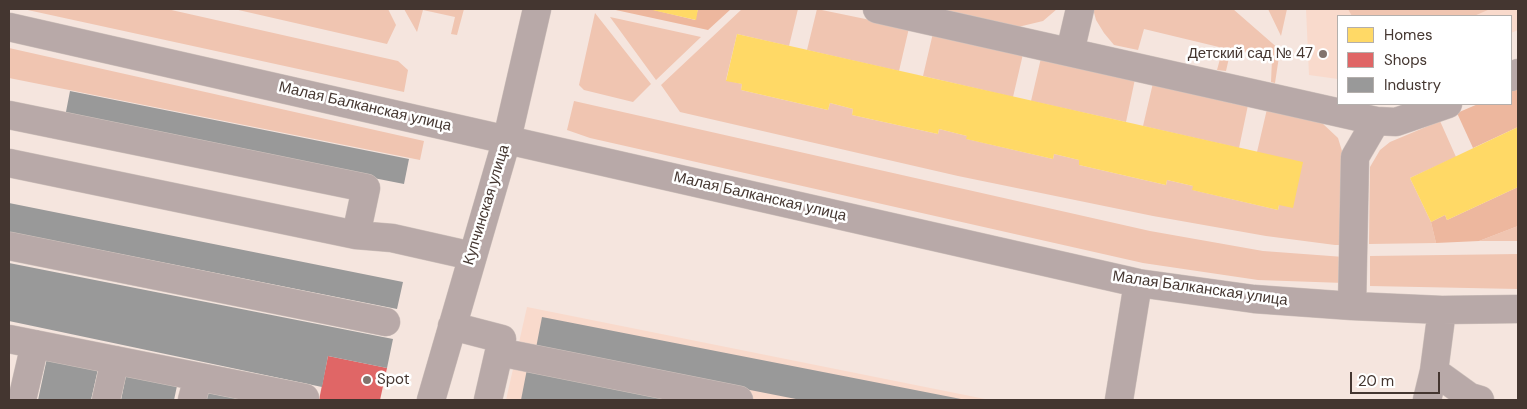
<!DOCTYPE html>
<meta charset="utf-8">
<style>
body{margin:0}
#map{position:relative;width:1527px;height:409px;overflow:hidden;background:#f5e5de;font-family:"DM Sans",sans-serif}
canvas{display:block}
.frame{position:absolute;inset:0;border:10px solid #443630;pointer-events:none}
.legend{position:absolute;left:1337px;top:15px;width:175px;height:90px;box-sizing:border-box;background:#fff;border:1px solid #b4afac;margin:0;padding:6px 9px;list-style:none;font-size:15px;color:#443630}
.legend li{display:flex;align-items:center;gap:10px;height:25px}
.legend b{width:25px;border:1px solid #b4afac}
.scale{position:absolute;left:1350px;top:372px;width:90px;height:22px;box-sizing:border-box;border:2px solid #443630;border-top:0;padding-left:6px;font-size:15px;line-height:18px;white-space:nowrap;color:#443630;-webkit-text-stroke:4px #fff;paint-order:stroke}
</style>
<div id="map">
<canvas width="1527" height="409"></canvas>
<div class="frame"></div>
<ul class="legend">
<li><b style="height:14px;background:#ffd966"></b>Homes</li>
<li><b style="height:14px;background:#e06666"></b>Shops</li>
<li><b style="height:14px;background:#999"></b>Industry</li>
</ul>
<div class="scale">20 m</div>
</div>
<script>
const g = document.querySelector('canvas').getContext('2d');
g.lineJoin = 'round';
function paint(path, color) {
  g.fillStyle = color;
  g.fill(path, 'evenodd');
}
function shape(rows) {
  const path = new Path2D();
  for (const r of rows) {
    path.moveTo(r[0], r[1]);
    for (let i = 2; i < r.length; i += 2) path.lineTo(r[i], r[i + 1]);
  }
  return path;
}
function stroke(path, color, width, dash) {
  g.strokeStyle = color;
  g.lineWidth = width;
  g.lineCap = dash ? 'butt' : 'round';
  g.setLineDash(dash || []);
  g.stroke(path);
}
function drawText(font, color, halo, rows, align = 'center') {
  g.font = font + ' "DM Sans",sans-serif';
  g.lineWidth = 5;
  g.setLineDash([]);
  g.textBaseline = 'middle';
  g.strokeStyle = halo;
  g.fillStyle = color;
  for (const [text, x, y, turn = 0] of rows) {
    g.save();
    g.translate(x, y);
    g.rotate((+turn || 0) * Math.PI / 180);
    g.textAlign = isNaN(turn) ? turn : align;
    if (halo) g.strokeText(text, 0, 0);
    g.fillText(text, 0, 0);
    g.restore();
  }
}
const built = shape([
 [1306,9,1518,9,1518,30,1511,33,1511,16,1338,16,1338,79,1309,75],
 [527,307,990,400,506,400]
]);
const green = shape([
 [23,9,167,9,398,61,408,70,404,92],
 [234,9,388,9,396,25,387,44],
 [404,9,464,9,457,35,451,34,455,17,423,10,417,32],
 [742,9,798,9,789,46,737,34,726,80,742,84,741,90,828,110,830,103,853,109,852,115,938,134,939,129,967,136,967,139,1053,159,1054,154,1079,160,1079,165,1166,185,1167,180,1193,186,1193,190,1278,210,1279,205,1257,152,1267,109,1321,122,1338,138,1342,151,1342,242,1340,245,1335,245,1266,236,1153,216,958,176,680,112,661,85],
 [817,9,909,28,899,71,807,50],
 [941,9,1057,9,1043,21,1018,27],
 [1093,9,1233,9,1280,50,1275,83,1271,82,1272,59,1231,49,1226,71,1217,70,1223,48,1144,29,1138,50,1114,45,1104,33,1096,20],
 [1268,9,1287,9,1281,36],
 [1348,9,1490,9,1474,16,1352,16],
 [595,13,651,84,633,102,584,90,579,85],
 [610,17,701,37,656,80],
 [933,33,1023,54,1013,97,923,76],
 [9,48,424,141,420,160,9,78],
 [1041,58,1135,79,1126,122,1031,101],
 [1153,83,1248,105,1239,148,1143,126],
 [574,101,1150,231,1263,251,1344,257,1344,283,1258,280,1143,263,590,138,567,130],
 [1440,121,1456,157,1410,178,1431,222,1436,243,1369,244,1370,167,1380,150,1390,142],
 [1518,226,1518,241,1479,241],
 [1518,254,1518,289,1370,286,1370,256]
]);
const forest = shape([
 [611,9,650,9,695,20,698,9,731,9,708,30],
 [1518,86,1518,127,1473,148,1457,113,1478,104,1511,104,1511,89],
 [1518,187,1518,226,1479,241,1436,243,1431,222,1445,215,1447,220]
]);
const homes = shape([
 [648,9,698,9,696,20],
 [737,34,1303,162,1293,208,1279,205,1278,210,1192,190,1193,186,1167,180,1166,185,1079,165,1079,160,1054,154,1053,159,966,139,967,136,939,129,938,134,852,115,853,109,830,103,828,110,741,90,742,84,726,81],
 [1518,127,1518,187,1447,220,1445,215,1431,222,1410,178]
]);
const shops = shape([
 [328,356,387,368,380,400,319,400]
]);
const industry = shape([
 [70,91,409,159,404,184,65,117],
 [9,203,403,282,397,309,9,232],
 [9,263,393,339,387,368,328,356,322,387,9,321],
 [542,317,961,399,961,400,801,400,536,348],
 [47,358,98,369,91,400,38,400],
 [527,369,670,399,670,400,521,400],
 [126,375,177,386,174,400,121,400],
 [208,393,239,399,238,400,206,400]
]);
const minor = shape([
 [877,9,1376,121,1396,122,1448,104],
 [9,27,1138,283,1254,299,1352,306,1442,310,1518,309],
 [1070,52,1080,9],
 [1511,77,1518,73],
 [9,115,366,188,356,235],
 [9,163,356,235,392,238,472,256],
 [9,246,386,322],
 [1352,306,1355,157,1376,121],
 [452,326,502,339,488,400],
 [9,339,305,398],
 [499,352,739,400],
 [1434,371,1470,397,1480,400],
 [22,400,35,344],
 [106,400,115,360],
 [192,400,198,377],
 [431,400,507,139,537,9],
 [1119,400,1138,283],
 [1427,400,1434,371,1442,310]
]);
const markers = [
 [1323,54,5,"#82736d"],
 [367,380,5,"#82736d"]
];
const poiNames = [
 ["Детский сад № 47",1313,54],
 ["Spot",377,380,"left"]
];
const streetNames = [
 ["Малая Балканская улица",365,107,13],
 ["Малая Балканская улица",760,197,13],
 ["Купчинская улица",487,205,-73],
 ["Малая Балканская улица",1200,289,8]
];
paint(built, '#f9dacc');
paint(green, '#f0c5b1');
paint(forest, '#edb79e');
paint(homes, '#ffd966');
paint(shops, '#e06666');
paint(industry, '#999');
stroke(minor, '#d0c3bd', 29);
stroke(minor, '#b8a9a8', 28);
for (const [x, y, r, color] of markers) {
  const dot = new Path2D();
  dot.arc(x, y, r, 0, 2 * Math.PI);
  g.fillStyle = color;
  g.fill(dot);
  stroke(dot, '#fff', 2);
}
drawText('15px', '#443630', '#fff', poiNames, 'right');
drawText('15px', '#443630', '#fff', streetNames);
</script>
